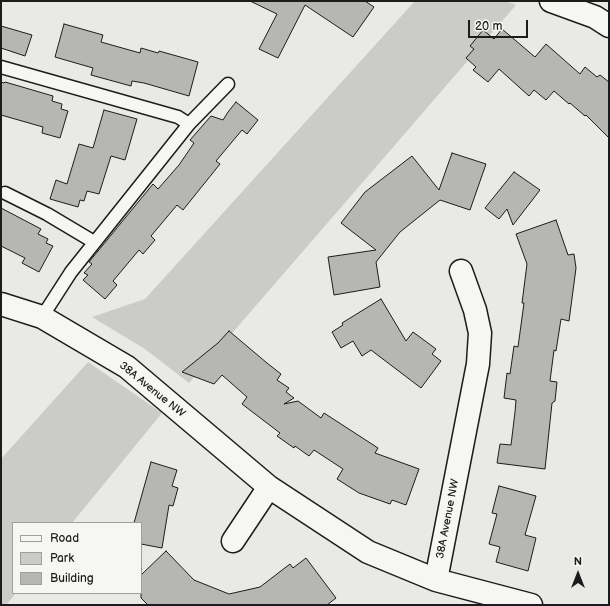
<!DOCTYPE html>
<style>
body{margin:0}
#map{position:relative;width:610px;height:606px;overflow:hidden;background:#e9e9e5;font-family:"Balsamiq Sans",sans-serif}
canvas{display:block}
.frame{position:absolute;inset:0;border:2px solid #1c1c1c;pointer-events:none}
.legend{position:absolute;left:12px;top:522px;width:130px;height:72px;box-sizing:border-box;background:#f6f6f2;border:1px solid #9f9f9c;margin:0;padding:5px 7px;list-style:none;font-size:12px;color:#1c1c1c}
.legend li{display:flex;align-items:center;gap:8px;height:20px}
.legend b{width:20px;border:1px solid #9f9f9c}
.north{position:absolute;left:558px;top:554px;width:40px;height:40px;-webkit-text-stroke:3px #f6f6f2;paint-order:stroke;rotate:0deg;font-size:11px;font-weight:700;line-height:16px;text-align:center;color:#1c1c1c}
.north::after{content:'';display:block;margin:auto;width:14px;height:18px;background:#1c1c1c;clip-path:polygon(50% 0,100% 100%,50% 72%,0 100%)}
.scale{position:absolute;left:468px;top:20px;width:60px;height:18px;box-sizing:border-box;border:2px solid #1c1c1c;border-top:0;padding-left:5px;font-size:12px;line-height:14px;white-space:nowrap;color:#1c1c1c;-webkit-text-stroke:3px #f6f6f2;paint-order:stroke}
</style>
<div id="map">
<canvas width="610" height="606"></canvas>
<div class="frame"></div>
<ul class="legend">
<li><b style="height:5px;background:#f6f6f2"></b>Road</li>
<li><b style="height:11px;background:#cbcbc7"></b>Park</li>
<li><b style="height:11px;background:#b6b6b3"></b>Building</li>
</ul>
<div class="north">N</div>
<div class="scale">20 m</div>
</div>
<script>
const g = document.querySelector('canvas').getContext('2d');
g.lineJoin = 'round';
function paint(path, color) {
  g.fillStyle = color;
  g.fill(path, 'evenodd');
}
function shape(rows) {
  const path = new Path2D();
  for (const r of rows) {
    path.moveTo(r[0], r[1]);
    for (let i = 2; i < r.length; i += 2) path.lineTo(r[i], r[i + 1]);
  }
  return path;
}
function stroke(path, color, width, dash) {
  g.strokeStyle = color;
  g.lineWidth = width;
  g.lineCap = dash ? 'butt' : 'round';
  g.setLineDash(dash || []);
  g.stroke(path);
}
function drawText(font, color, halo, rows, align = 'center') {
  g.font = font + ' "Balsamiq Sans",sans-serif';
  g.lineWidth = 4;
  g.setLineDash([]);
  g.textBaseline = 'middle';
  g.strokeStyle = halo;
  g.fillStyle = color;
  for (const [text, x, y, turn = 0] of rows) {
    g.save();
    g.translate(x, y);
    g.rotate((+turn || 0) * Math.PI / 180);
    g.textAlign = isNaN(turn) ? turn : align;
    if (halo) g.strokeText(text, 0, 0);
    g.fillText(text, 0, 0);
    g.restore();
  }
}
const green = shape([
 [415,1,505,1,516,5,189,383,145,349,92,317,145,299],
 [88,362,162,413,72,523,13,523,13,593,16,593,6,605,1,605,1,459]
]);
const building = shape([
 [250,1,365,1,374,7,353,37,305,5,278,58,259,49,277,14,250,1],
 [64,24,103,35,101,42,140,53,141,48,158,53,159,51,198,62,189,96,144,83,132,81,131,86,91,75,93,68,55,57,64,24],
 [1,26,32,35,25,56,1,48,1,26],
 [502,29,535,57,546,44,580,74,585,67,597,77,600,75,609,82,609,138,586,115,585,116,570,103,569,104,554,91,546,100,534,90,529,96,499,69,488,82,473,70,476,67,466,58,474,49,470,46,483,30,494,39,502,29],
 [1,82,4,83,5,82,53,96,52,101,62,104,61,109,68,111,60,138,42,133,43,127,1,115,1,82],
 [236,102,258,120,247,134,242,130,216,161,220,164,183,210,177,205,151,236,155,240,143,254,139,250,113,281,117,285,105,299,83,280,88,275,84,273,92,264,89,262,153,184,158,189,179,165,194,143,190,140,211,116,223,120,228,112,236,102],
 [104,110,137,119,125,160,111,156,99,194,87,191,84,201,80,200,78,207,50,199,56,180,67,184,79,144,93,148,104,110],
 [452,153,486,164,470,210,440,200,400,232,376,262,380,287,334,295,328,257,376,250,341,223,365,192,412,156,439,190,452,153],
 [514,172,540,190,513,225,507,209,499,219,485,208,514,172],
 [1,208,41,229,38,234,48,239,46,243,53,246,39,272,22,263,25,258,1,246,1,208],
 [556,220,568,255,574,254,576,268,569,321,561,319,556,351,554,350,550,381,557,382,555,401,552,403,545,469,497,463,500,444,511,445,515,412,516,400,504,398,507,373,510,374,514,346,518,347,524,303,522,303,527,264,516,234,556,220],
 [381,299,406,341,413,332,436,349,432,354,441,361,421,388,371,350,362,356,353,341,341,348,332,332,343,325,342,323,381,299],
 [229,331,267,363,281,374,277,380,289,388,286,392,294,398,284,404,298,401,321,418,324,413,378,448,375,453,419,469,406,505,392,500,390,504,359,493,337,479,343,469,314,450,309,456,295,446,294,448,277,436,280,433,242,404,247,397,222,375,214,384,182,372,218,343,229,331],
 [151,462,177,470,172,486,178,488,173,506,169,505,162,548,141,544,141,523,134,523,151,462],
 [499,486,536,496,525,535,536,538,528,571,496,562,500,547,489,544,497,514,492,513,499,486],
 [166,551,194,580,229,594,260,587,290,564,293,568,306,558,336,598,327,605,148,605,141,598,141,575,166,551]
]);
const service = shape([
 [1,67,178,117,189,124,228,84],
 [5,193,47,214,94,242],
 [42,317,71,272,189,124]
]);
const minor = shape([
 [551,1,595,17,609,26],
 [1,304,42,317,127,367,269,487,368,552,436,580,531,605],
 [233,541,269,487],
 [436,580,478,364,480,333,475,310,461,271]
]);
const streetNames = [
 ["38A Avenue NW",152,390,39],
 ["38A Avenue NW",448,519,-79]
];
paint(green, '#cbcbc7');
paint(building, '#b6b6b3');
stroke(building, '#1c1c1c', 1);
stroke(service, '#1c1c1c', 15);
stroke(minor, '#1c1c1c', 25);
stroke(service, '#f6f6f2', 12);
stroke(minor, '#f6f6f2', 22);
drawText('11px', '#1c1c1c', '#f6f6f2', streetNames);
</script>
